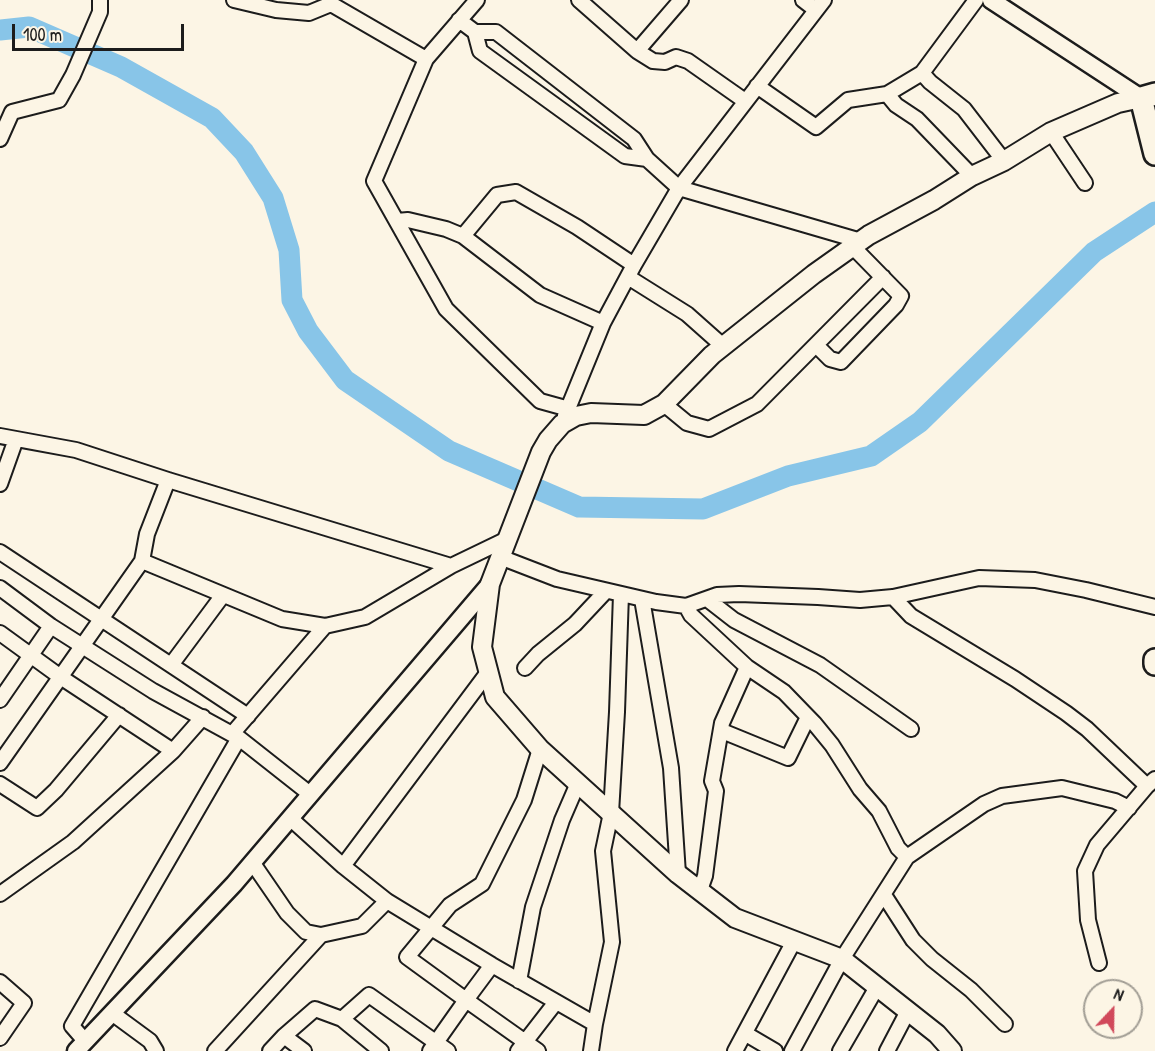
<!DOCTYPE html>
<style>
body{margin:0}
#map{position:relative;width:1155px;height:1051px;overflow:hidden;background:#fcf5e5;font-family:"Patrick Hand",sans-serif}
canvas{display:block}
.north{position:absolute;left:1083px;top:979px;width:60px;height:60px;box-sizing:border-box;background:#fcf5e5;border:2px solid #a29e95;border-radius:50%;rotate:22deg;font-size:16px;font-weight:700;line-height:24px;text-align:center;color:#1c1c1c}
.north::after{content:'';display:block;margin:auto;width:21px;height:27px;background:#d1495b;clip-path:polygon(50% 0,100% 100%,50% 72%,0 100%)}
.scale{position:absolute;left:12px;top:24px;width:172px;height:27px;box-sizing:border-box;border:3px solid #1c1c1c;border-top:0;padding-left:8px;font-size:18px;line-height:21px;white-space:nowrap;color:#1c1c1c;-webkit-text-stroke:4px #fcf5e5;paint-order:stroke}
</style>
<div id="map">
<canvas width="1155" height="1051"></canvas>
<div class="north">N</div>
<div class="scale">100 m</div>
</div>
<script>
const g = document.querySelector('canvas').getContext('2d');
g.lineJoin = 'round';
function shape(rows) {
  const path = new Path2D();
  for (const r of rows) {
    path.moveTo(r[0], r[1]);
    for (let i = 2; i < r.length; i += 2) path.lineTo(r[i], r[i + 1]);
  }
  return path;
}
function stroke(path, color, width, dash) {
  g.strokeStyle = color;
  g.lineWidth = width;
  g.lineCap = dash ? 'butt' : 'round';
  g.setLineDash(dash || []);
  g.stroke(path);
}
const river = shape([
 [0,30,29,27,121,67,212,118,244,152,273,198,289,250,292,300,308,331,345,380,449,451,579,507,703,509,788,476,871,456,920,422,1094,252,1155,212]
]);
const minor = shape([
 [234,0,276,10,309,13,331,4,426,59],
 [477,0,426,59,374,181,446,309,540,401,569,409],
 [579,0,637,51,681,0],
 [803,0,816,10],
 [459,20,475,32,480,51,625,156,647,159],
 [475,32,496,32,634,139,647,159,679,188,861,241],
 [637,51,653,61,665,62,676,57,688,61,745,101],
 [922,73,930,82,964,109,1004,161],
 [757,86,816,127,848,100,887,94,922,73,976,0],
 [887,94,896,105,917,119,972,176],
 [1051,132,1085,183],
 [0,139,12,112,59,100,73,75,100,12,100,0],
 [397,221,408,220,446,229,463,236,540,295,603,323],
 [463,236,497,195,516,192,577,227,634,265],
 [628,277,687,314,723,346],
 [816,345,830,359,841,362,896,305,901,296,853,247],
 [664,404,687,423,709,429,757,404,883,277],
 [565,416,603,323,634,265,679,188,824,0],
 [0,436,76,450,168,480,451,566],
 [0,484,16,439],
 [0,552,248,716],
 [500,557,557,579,656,602,686,606,717,595,739,594,818,597,860,600,893,597,979,578,1035,580,1086,590,1155,607],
 [142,561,282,619,325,626,365,617,451,566,507,539],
 [0,588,51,626,153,691,239,738],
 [893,597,911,616,1015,679,1066,713,1087,729,1147,786],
 [642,599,671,768,678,874],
 [707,599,734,620,820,665,911,729],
 [686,606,691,615,747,667,784,692,814,723,832,745,860,789,879,811,898,848,907,857],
 [0,633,62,678,173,751],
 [171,665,223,595],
 [525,668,538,654,575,624,606,591],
 [0,700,51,626],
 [722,731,788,758,808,717],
 [232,734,325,626],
 [0,763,142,561,147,534,168,480],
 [0,784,37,808,56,790,119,715],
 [290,818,343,866,387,901,492,965,595,1024,612,942,603,851,611,813,617,712,621,594],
 [252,862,287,913,306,932,321,935,362,926,387,901],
 [343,866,489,671],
 [700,890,705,876,716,791,712,781,722,723,747,667],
 [0,894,73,842,173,751,203,717],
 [884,895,913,940,932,959,971,990,1005,1024],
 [1099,963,1088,920,1085,871,1097,845,1147,786,1155,779],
 [492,965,466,1000,407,957,450,905,482,884,524,800,540,749],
 [519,981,533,907,562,820,578,783],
 [0,982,24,1003,0,1038],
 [114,1011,116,1016,150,1041,156,1051],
 [342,1019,369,995,448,1051],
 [746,1034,775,1051],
 [284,1036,304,1051],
 [85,1041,72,1026,239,738,310,794],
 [215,1051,321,935],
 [270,1051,284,1036,315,1009,342,1019,381,1051],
 [430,1051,466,1000,538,1051],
 [518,1051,556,1002],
 [591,1051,595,1024],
 [735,1051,794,941],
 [792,1051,842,959,907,857,984,804,1002,796,1062,788,1115,801,1129,808],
 [840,1051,877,987],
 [887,1051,908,1011]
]);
const tertiary = shape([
 [991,0,1141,98],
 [76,1051,234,884,490,584]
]);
const secondary = shape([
 [952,1051,937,1034,842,959,735,918,678,874,540,749,495,697,482,647,490,584,541,452,548,440,562,424,576,416,591,413,644,415,664,404,712,355,814,274,869,235,934,200,972,176,1004,161,1051,132,1118,103,1141,98]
]);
const trunk = shape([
 [1155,94,1141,98,1155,154],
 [1155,660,1155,664]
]);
stroke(river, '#88c5e8', 21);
stroke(minor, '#1c1c1c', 18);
stroke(tertiary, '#1c1c1c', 21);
stroke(secondary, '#1c1c1c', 22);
stroke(trunk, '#1c1c1c', 26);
stroke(minor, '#fcf5e5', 14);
stroke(tertiary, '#fcf5e5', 16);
stroke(secondary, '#fcf5e5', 18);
stroke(trunk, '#fcf5e5', 21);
</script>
